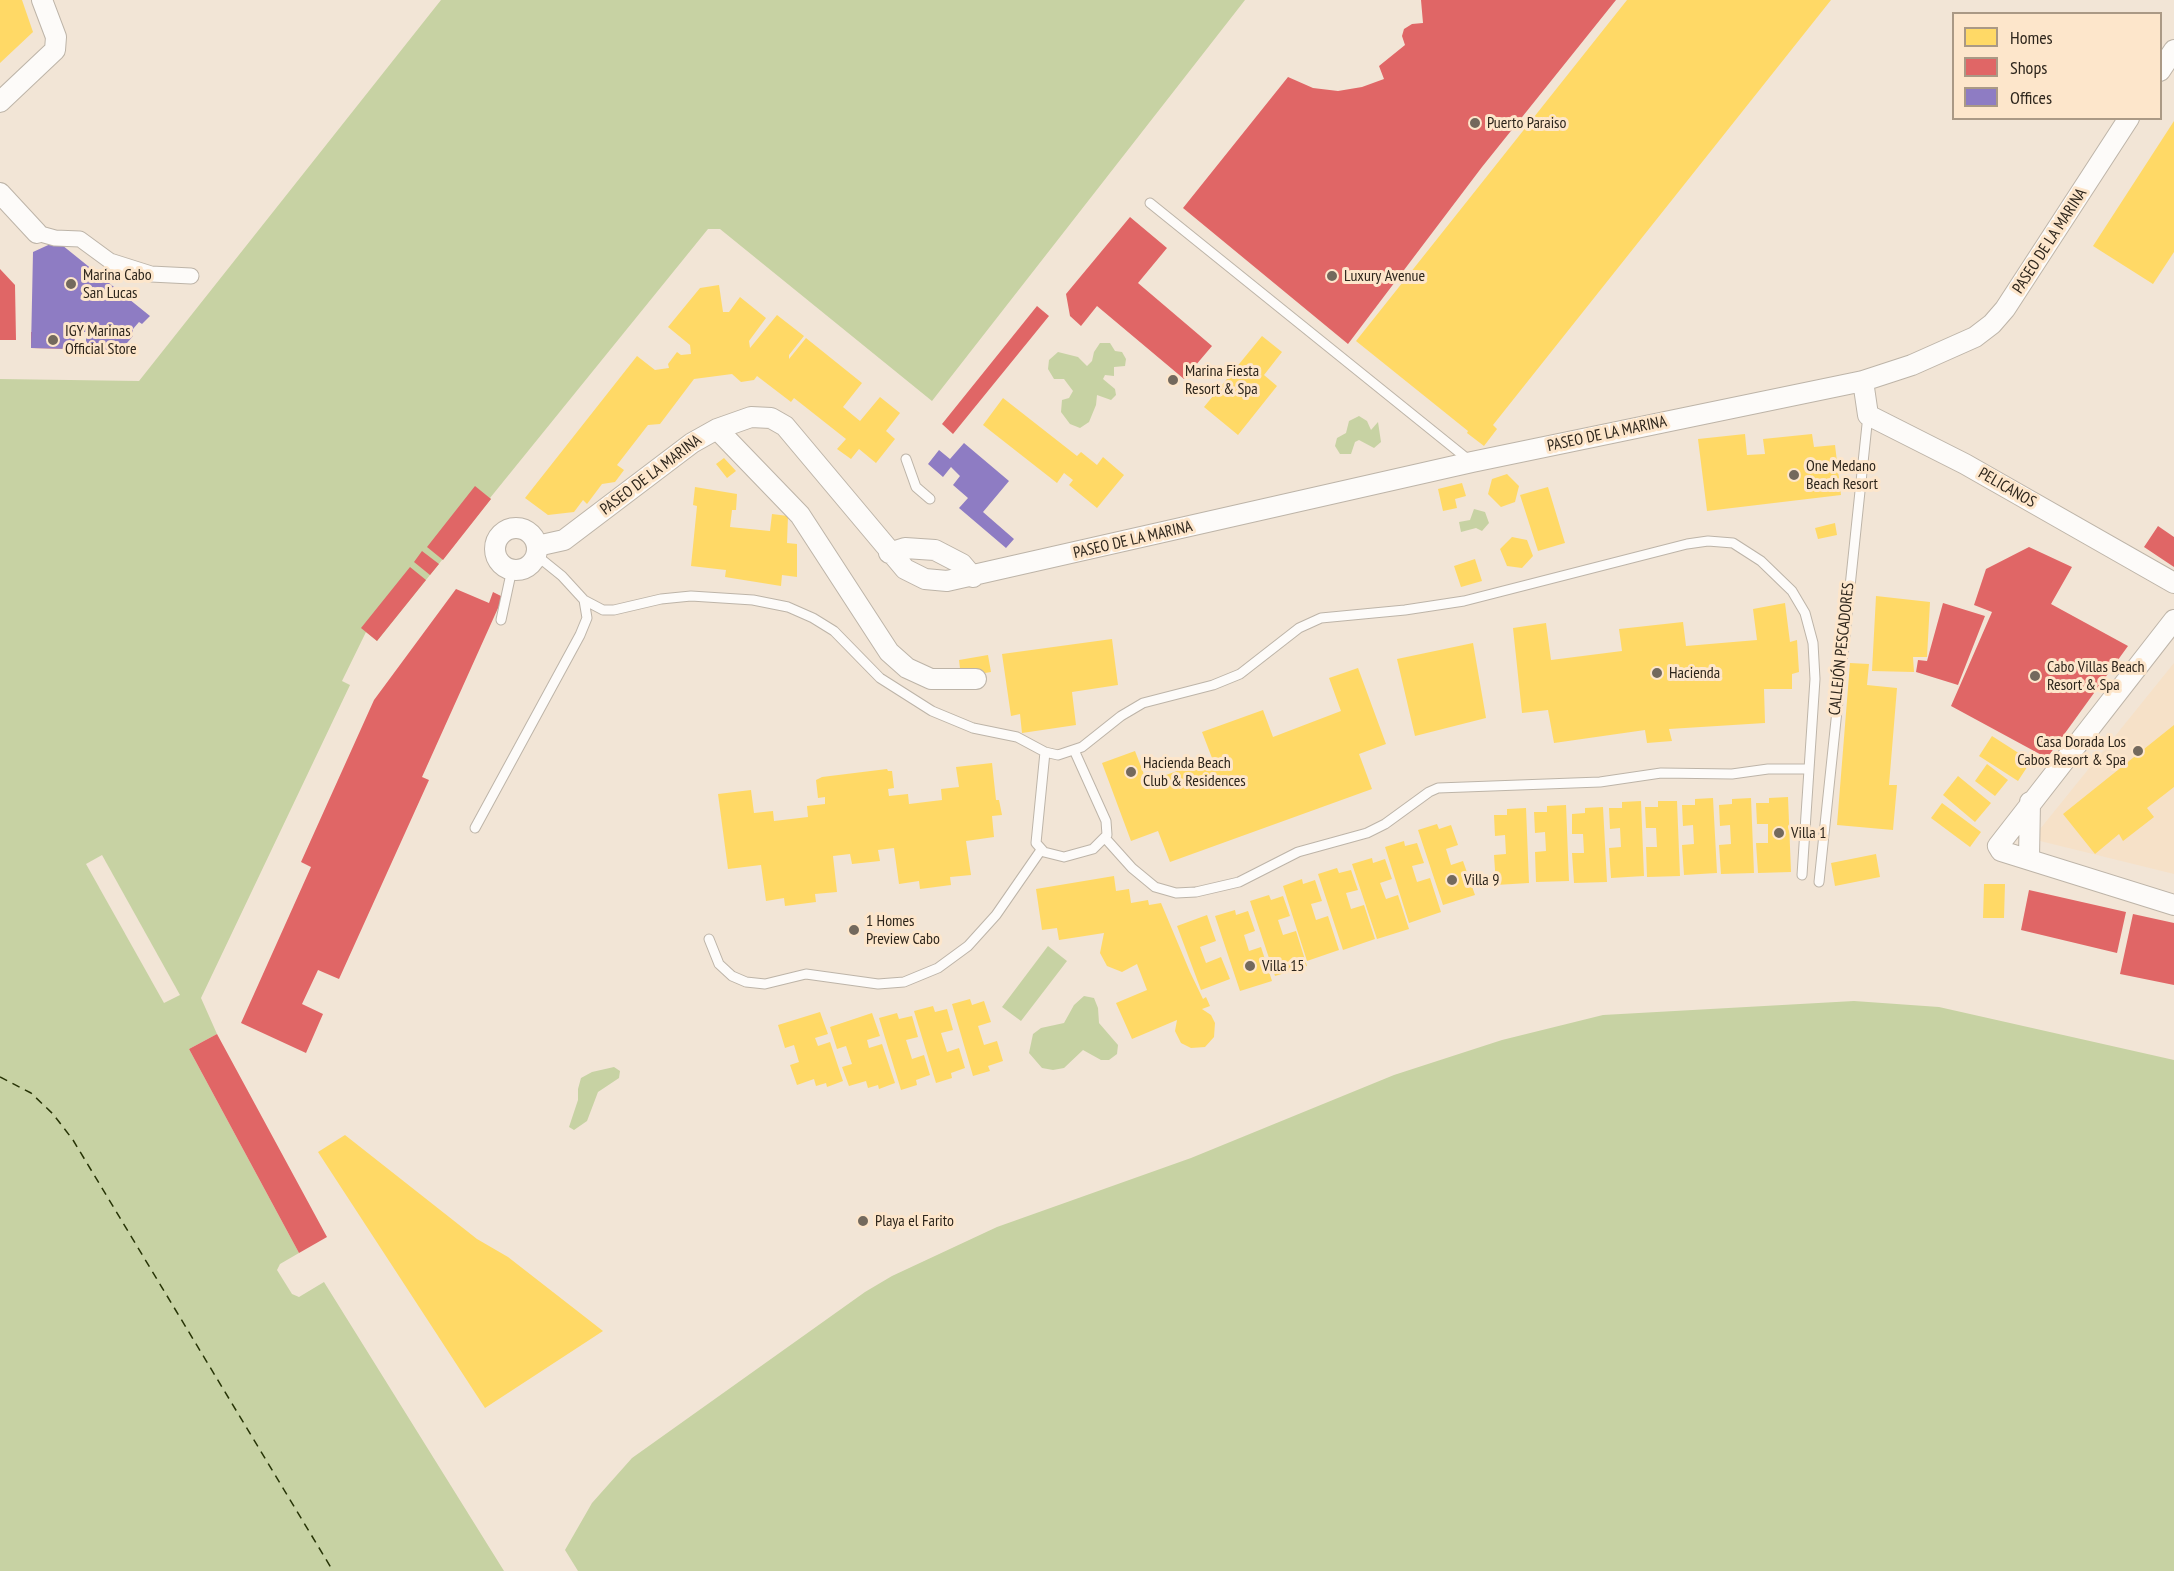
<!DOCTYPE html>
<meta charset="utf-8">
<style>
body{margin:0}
#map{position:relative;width:2174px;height:1571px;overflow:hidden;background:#f2e5d6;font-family:"PT Sans Narrow",sans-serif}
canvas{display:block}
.legend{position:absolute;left:1952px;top:12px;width:210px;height:108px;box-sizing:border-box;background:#fde6cb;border:2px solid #aa9985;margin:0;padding:8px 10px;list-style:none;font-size:18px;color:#2e261c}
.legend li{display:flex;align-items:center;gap:12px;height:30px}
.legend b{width:30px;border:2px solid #aa9985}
</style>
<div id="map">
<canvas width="2174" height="1571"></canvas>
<ul class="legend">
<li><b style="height:16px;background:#ffd966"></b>Homes</li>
<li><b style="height:16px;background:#e06666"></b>Shops</li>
<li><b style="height:16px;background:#8e7cc3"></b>Offices</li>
</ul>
</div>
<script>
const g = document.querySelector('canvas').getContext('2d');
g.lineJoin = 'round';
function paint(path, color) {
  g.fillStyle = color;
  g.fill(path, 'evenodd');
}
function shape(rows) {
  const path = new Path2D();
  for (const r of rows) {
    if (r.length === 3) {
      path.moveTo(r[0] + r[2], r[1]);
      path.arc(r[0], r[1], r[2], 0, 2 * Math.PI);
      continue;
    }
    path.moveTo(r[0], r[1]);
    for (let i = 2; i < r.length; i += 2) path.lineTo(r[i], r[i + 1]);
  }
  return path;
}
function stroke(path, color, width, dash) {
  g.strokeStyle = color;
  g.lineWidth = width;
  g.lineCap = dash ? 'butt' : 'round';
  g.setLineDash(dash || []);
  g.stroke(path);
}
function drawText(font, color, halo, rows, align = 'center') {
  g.font = font + ' "PT Sans Narrow",sans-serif';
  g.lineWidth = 6;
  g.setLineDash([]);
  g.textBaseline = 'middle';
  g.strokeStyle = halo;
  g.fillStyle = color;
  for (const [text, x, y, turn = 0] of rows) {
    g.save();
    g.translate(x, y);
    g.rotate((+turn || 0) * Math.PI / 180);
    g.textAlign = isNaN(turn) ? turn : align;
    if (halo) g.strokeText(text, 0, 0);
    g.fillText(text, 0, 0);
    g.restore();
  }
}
const built = shape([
 [2174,663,2174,874,2032,839]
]);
const water = shape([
 [441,0,1245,0,932,401,720,229,708,229,490,498,491,499,377,641,366,632,342,681,350,685,201,998,217,1034,189,1049,299,1253,280,1264,277,1270,292,1294,299,1297,324,1282,504,1571,0,1571,0,379,139,381],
 [1100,343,1110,343,1115,351,1122,352,1126,359,1125,366,1114,367,1114,376,1105,375,1103,379,1115,389,1116,395,1111,400,1097,395,1096,405,1089,422,1080,428,1070,424,1061,412,1062,400,1069,398,1073,391,1064,379,1054,379,1048,369,1049,360,1058,352,1078,357,1087,366,1092,361,1094,352],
 [1359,416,1367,421,1371,430,1378,422,1381,442,1374,448,1359,440,1355,442,1351,454,1340,454,1335,446,1337,438,1346,433,1349,421],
 [1474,509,1485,512,1489,523,1482,531,1476,528,1461,532,1459,522,1470,520],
 [1048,946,1067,961,1021,1021,1002,1007],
 [1084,996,1094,998,1098,1008,1099,1023,1118,1045,1117,1054,1109,1060,1101,1060,1083,1050,1064,1068,1053,1070,1042,1068,1029,1053,1033,1034,1041,1028,1064,1023,1074,1005],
 [1854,1001,1939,1007,2174,1060,2174,1571,578,1571,565,1550,592,1503,632,1458,865,1292,892,1276,997,1227,1191,1158,1394,1075,1502,1040,1603,1015],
 [614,1067,620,1071,619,1078,598,1092,587,1121,574,1130,569,1127,578,1100,578,1089,581,1078,592,1072]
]);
const pier = shape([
 [102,855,180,995,164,1003,86,864]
]);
const homes = shape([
 [0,0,22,0,33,32,0,63],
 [1627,0,1831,0,1493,425,1497,429,1484,446,1467,433,1468,431,1356,341],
 [2174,121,2174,252,2153,284,2093,246],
 [719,285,723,312,729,312,740,297,766,318,749,341,750,348,777,315,804,336,789,355,789,359,806,338,862,383,843,407,860,421,880,397,900,413,886,431,895,439,876,463,859,449,851,459,837,449,846,439,794,398,791,402,757,376,754,380,741,382,732,374,694,379,660,424,648,425,617,465,624,470,615,482,602,484,587,504,583,500,574,512,548,515,525,498,637,356,655,370,669,368,668,364,677,352,681,355,691,354,690,345,668,327,700,288],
 [1262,336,1282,352,1264,375,1277,386,1238,435,1204,407],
 [1003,398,1077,456,1081,452,1097,465,1103,457,1124,475,1097,508,1069,485,1073,480,1064,473,1057,483,983,425],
 [1745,434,1747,455,1765,454,1763,439,1812,434,1814,447,1835,445,1841,495,1707,511,1698,439],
 [724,458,736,471,727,478,716,464],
 [1507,474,1519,486,1515,502,1501,507,1488,494,1492,479],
 [1462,483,1466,496,1455,499,1457,508,1443,511,1438,489],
 [695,487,737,494,736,510,732,510,730,527,770,531,772,514,788,516,787,543,797,544,797,577,782,575,781,586,725,577,726,570,691,566,697,506,693,505],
 [1548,487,1565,543,1538,551,1520,495],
 [1835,523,1837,535,1818,539,1815,528],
 [1512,537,1527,540,1533,556,1522,568,1507,566,1500,549],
 [1475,559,1482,581,1461,587,1454,566],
 [1876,596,1930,602,1927,657,1913,657,1914,672,1872,671],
 [1785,603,1790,642,1797,640,1799,672,1792,674,1792,689,1764,689,1765,723,1669,729,1672,741,1647,743,1645,730,1554,743,1548,710,1522,713,1513,628,1546,623,1551,660,1622,651,1619,629,1683,622,1686,646,1757,640,1753,609],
 [1112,639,1118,685,1072,692,1076,725,1022,733,1020,714,1011,716,1002,654],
 [1473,643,1486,718,1415,736,1397,659],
 [988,655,991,672,961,677,959,660],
 [1850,663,1869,664,1867,685,1897,688,1889,785,1897,785,1893,830,1837,825],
 [1358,668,1386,744,1359,754,1372,789,1170,862,1158,831,1131,841,1102,763,1135,751,1147,782,1212,758,1202,732,1263,710,1273,737,1341,711,1329,678],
 [2174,725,2174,787,2147,808,2154,817,2123,841,2119,834,2095,854,2063,814],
 [1992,736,2031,761,2018,781,1979,756],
 [992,763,996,800,999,800,1002,815,992,816,994,837,966,841,971,875,950,877,951,885,920,889,919,881,899,884,894,848,878,850,880,861,852,864,850,854,833,856,837,892,815,894,816,902,785,906,784,898,766,901,761,865,728,869,718,794,751,790,754,813,773,811,774,821,808,817,807,806,825,804,825,797,818,798,816,780,822,777,887,769,888,771,892,771,894,788,888,789,889,796,908,794,909,804,942,800,941,789,959,787,956,767],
 [1987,764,2008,780,1995,796,1975,781],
 [1958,776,1991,803,1975,822,1943,795],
 [1788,797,1791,872,1758,873,1756,843,1768,843,1768,824,1757,824,1756,803,1769,803,1769,798],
 [1713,798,1717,873,1684,875,1682,845,1694,844,1693,825,1683,826,1682,805,1695,805,1695,799],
 [1751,798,1754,873,1721,874,1719,845,1731,844,1730,825,1720,826,1719,805,1732,804,1732,799],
 [1641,801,1644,876,1611,878,1609,848,1621,847,1620,828,1610,829,1609,808,1622,808,1622,802],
 [1658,801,1677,801,1680,876,1647,877,1646,847,1657,847,1656,828,1646,828,1645,807,1658,807],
 [1942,803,1981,832,1970,847,1931,818],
 [1566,805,1569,881,1536,882,1535,852,1546,851,1545,832,1535,833,1534,812,1547,812,1547,806],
 [1603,807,1607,882,1574,883,1572,853,1584,853,1583,834,1572,834,1572,814,1585,813,1585,808],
 [1526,808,1529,883,1496,885,1494,855,1506,854,1505,835,1495,836,1494,815,1507,815,1507,809],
 [1437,824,1439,829,1451,825,1458,845,1446,849,1451,865,1463,861,1475,895,1443,905,1418,830],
 [1404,841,1405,846,1417,843,1424,863,1412,866,1417,882,1430,878,1441,912,1409,923,1385,847],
 [1876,854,1880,877,1835,886,1831,863],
 [1372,858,1373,863,1385,859,1392,879,1380,883,1386,899,1398,895,1409,929,1377,939,1352,864],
 [1337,868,1339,873,1351,870,1358,890,1346,893,1351,909,1364,905,1375,939,1343,950,1318,874],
 [1114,876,1116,891,1129,889,1131,903,1148,900,1149,905,1161,903,1190,972,1203,999,1206,997,1210,1006,1202,1009,1211,1015,1215,1023,1214,1037,1205,1047,1191,1048,1181,1043,1175,1031,1177,1020,1132,1039,1116,1003,1147,990,1137,964,1122,972,1107,966,1100,953,1104,933,1059,940,1057,928,1042,930,1036,889],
 [1302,879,1303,884,1315,880,1322,901,1311,904,1316,920,1328,916,1339,950,1307,961,1283,886],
 [1984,884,2005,884,2004,918,1983,918],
 [1269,895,1271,900,1283,896,1290,916,1278,920,1283,935,1296,931,1307,966,1275,976,1250,901],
 [1235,910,1236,915,1248,911,1255,931,1244,935,1249,951,1261,947,1272,981,1240,991,1215,916],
 [1207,915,1216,941,1200,947,1206,963,1221,957,1230,979,1201,990,1177,926],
 [970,999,972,1005,984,1001,991,1022,978,1026,984,1045,997,1041,1003,1061,988,1066,990,1071,973,1076,952,1004],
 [933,1006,935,1012,947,1009,953,1030,941,1033,947,1052,959,1048,965,1068,951,1073,952,1078,936,1083,914,1011],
 [820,1012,828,1034,815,1038,818,1046,830,1042,843,1081,827,1087,826,1083,816,1086,814,1079,797,1085,790,1065,799,1062,794,1045,785,1048,778,1025],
 [872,1013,880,1036,867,1040,869,1048,882,1044,895,1083,879,1089,878,1085,868,1088,866,1081,849,1086,842,1067,852,1064,846,1046,837,1049,830,1027],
 [897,1013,899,1019,912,1016,918,1037,906,1040,912,1059,924,1055,930,1075,916,1080,917,1085,901,1090,879,1018],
 [345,1135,477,1239,508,1257,603,1331,485,1408,318,1152]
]);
const shops = shape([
 [1421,0,1616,0,1482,167,1348,344,1183,208,1288,77,1313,88,1338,91,1362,87,1384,79,1379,66,1405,45,1402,36,1404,29,1412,24,1423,23],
 [1130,217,1167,248,1138,283,1212,346,1184,379,1097,306,1081,326,1070,316,1066,294],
 [0,269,15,285,16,340,0,340],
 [1037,306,1049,316,953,434,942,424],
 [31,332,75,332,74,349,31,348],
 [475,486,491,499,443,560,427,547],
 [2158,526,2174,537,2174,567,2144,547],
 [2029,547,2072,567,2051,604,2128,646,2047,758,1951,706,1992,612,1974,605,1986,569],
 [422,551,439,564,430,575,414,562],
 [410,567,426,580,377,641,361,628],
 [456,589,489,603,493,592,503,597,422,777,429,780,339,979,318,970,302,1004,323,1014,306,1053,241,1023,311,867,301,862,374,700],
 [1943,603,1985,616,1958,685,1916,672,1918,660,1927,661],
 [2029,890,2126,912,2117,953,2021,930],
 [2133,914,2174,923,2174,985,2120,974],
 [217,1034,327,1237,299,1253,189,1049]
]);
const offices = shape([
 [57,241,150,316,142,324,139,322,133,329,133,336,121,350,86,349,86,332,75,332,74,349,31,348,33,252],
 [964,443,1009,481,983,512,1014,539,1006,548,959,508,968,498,953,485,960,476,951,467,943,477,928,464,939,450,950,459]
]);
const ferry = shape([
 [0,1077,31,1093,53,1114,73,1140,333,1571]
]);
const service = shape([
 [1150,203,1470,461],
 [906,459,916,487,930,499],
 [536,555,562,576,584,600,603,610,614,610,661,599,691,596,753,600,788,607,813,618,834,631,880,678,932,711,973,728,1017,737,1045,752,1058,755,1082,747,1121,716,1143,703,1213,685,1240,674,1299,628,1321,618,1405,610,1464,601,1687,544,1708,541,1733,543,1761,561,1792,591,1805,613,1813,643,1815,679,1802,875],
 [501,620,512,569],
 [1045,752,1036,843,1044,852,1064,857,1093,849,1107,835,1106,821,1074,750],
 [475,828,580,635,587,618,584,600],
 [1106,839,1132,868,1155,887,1176,893,1196,892,1239,882,1298,852,1367,833,1385,824,1429,792,1438,788,1600,782,1661,773,1732,774,1768,769,1809,769],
 [1819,882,1868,415],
 [709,939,719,964,732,976,746,982,765,984,806,974,878,984,904,982,938,968,968,946,996,915,1041,850]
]);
const pedestrian = shape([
 [37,233,55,238,80,239,110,261,151,274,191,276]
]);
const minor = shape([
 [2160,71,2174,50],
 [0,102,55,50,56,37,42,0],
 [0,193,37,233],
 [1863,381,1868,415,1965,464,2174,583],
 [717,429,800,515,889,652,907,668,931,679,976,679],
 [516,549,21],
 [537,546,564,540,692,443,717,429,751,417,771,418,785,426,905,569,925,579,947,581,1472,462,1863,381,1912,365,1975,337,1992,324,2005,309,2129,118],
 [889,553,905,548,935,550,962,564,973,577],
 [2174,620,1998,846,2001,851,2174,905],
 [2029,858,2030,802]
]);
const markers = [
 [1475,123,6,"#73695d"],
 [1332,276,6,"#73695d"],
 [71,284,6,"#73695d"],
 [53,340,6,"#73695d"],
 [1173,380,6,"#73695d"],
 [1794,475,6,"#73695d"],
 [1657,673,6,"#73695d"],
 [2035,676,6,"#73695d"],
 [2138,751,6,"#73695d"],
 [1131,772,6,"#73695d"],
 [1779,833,6,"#73695d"],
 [1452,880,6,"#73695d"],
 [854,930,6,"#73695d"],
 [1250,966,6,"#73695d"],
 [863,1221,6,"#73695d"]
];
const poiNames = [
 ["Puerto Paraiso",1487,123],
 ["Marina Cabo",83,275],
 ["San Lucas",83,293],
 ["Luxury Avenue",1344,276],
 ["IGY Marinas",65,331],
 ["Official Store",65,349],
 ["Marina Fiesta",1185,371],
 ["Resort & Spa",1185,389],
 ["One Medano",1806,466],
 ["Beach Resort",1806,484],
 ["Cabo Villas Beach",2047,667],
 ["Resort & Spa",2047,685],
 ["Hacienda",1669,673],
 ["Casa Dorada Los",2126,742,"right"],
 ["Cabos Resort & Spa",2126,760,"right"],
 ["Hacienda Beach",1143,763],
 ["Club & Residences",1143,781],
 ["Villa 1",1791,833],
 ["Villa 9",1464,880],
 ["1 Homes",866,921],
 ["Preview Cabo",866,939],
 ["Villa 15",1262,966],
 ["Playa el Farito",875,1221]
];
const streetNames = [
 ["PASEO DE LA MARINA",2050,241,-57],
 ["PASEO DE LA MARINA",1607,434,-12],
 ["PASEO DE LA MARINA",651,475,-37],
 ["PELICANOS",2007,488,30],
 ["PASEO DE LA MARINA",1133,540,-13],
 ["CALLEJÓN PESCADORES",1842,649,-84]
];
paint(built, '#f6e1c8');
paint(water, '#c7d2a3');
paint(pier, '#f2e5d6');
paint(homes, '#ffd966');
paint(shops, '#e06666');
paint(offices, '#8e7cc3');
stroke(ferry, '#273406', 1.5, [8, 6]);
stroke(service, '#bdb4a8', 11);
stroke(pedestrian, '#bdb4a8', 17);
stroke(minor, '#bdb4a8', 22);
stroke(service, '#fdfbf9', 9);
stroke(pedestrian, '#fdfbf9', 15);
stroke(minor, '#fdfbf9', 20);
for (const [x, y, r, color] of markers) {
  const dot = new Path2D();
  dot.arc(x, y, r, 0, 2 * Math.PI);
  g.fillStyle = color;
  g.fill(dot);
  stroke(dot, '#fde6cb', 2);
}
drawText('16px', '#2e261c', '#fde6cb', poiNames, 'left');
drawText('16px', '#2e261c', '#fde6cb', streetNames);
</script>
